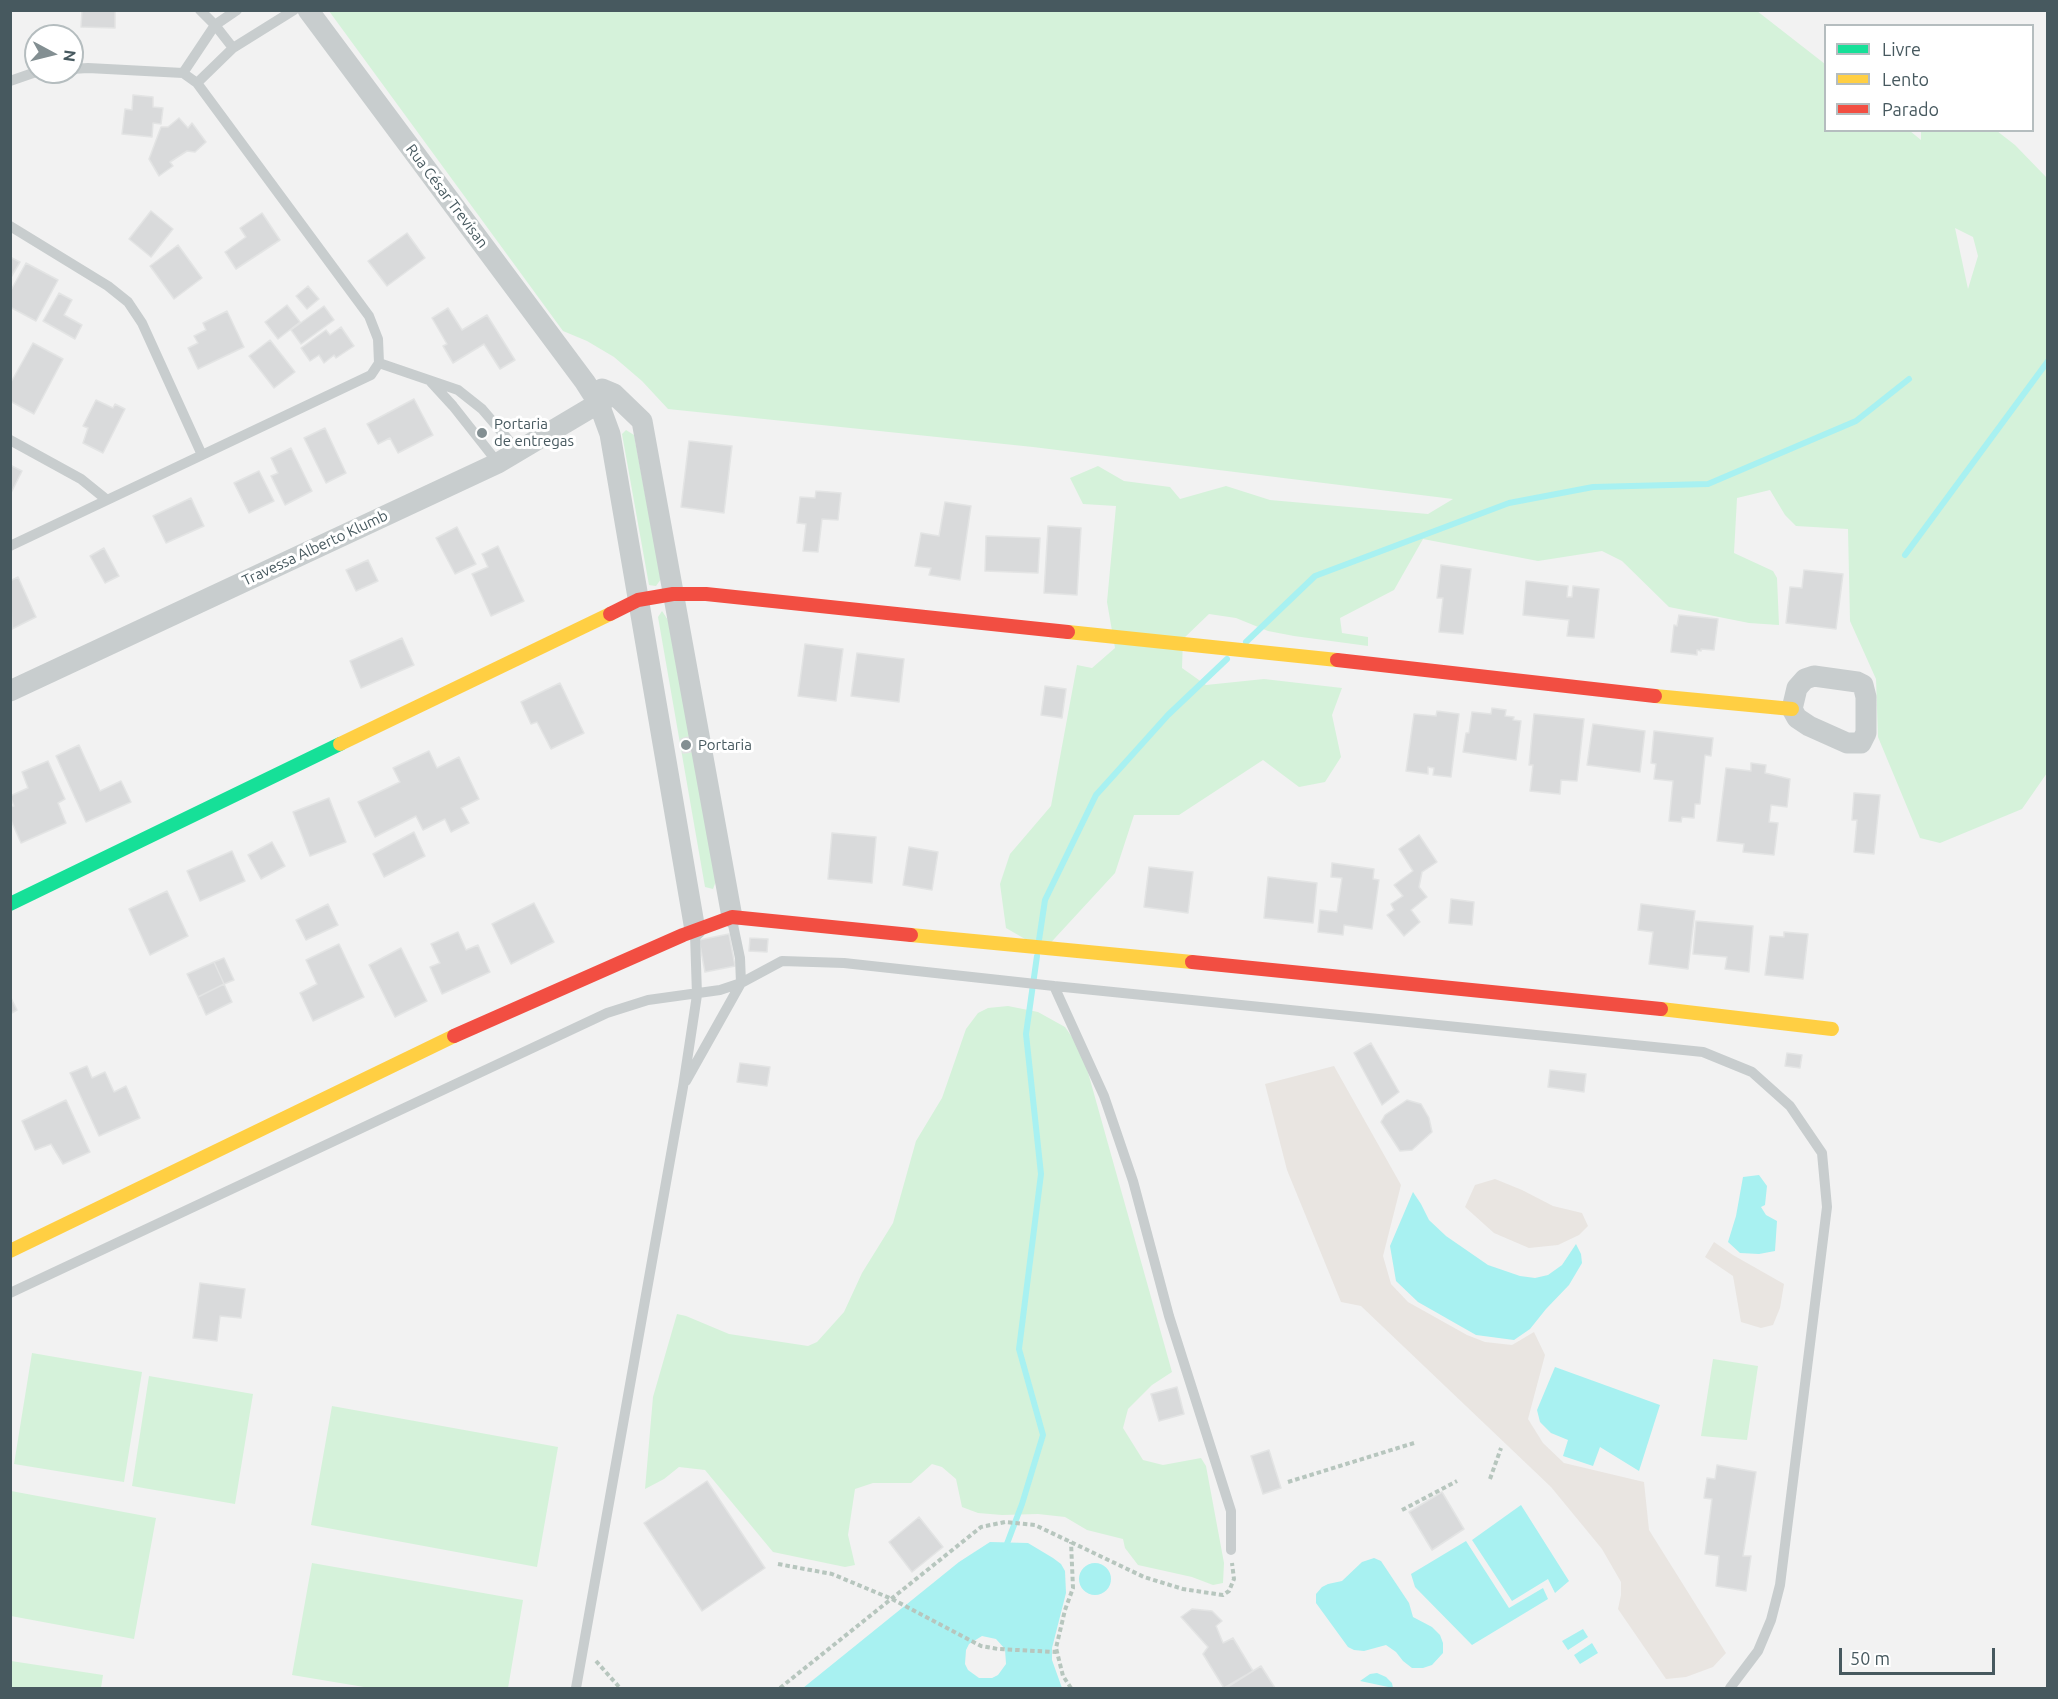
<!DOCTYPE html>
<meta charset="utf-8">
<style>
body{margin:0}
#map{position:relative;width:2058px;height:1699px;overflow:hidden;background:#f2f2f2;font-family:Ubuntu,sans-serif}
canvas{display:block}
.frame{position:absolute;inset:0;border:12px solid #47595f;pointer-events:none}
.legend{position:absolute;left:1824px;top:24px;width:210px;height:108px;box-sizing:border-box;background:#fff;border:2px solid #b5bdbf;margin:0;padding:8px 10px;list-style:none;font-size:18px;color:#47595f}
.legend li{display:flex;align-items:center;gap:12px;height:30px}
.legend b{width:30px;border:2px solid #b5bdbf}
.north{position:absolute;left:24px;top:24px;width:60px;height:60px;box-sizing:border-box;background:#fff;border:2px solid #b5bdbf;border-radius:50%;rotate:97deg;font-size:16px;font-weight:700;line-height:24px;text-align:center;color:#47595f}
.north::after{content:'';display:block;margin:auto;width:21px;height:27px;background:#838f92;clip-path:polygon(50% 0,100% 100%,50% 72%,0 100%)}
.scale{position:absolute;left:1839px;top:1648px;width:156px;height:27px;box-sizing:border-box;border:3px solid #47595f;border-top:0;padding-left:8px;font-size:18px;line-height:21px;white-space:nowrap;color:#47595f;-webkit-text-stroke:4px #fff;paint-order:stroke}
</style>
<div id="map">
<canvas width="2058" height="1699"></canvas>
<div class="frame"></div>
<ul class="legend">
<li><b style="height:8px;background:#16e098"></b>Livre</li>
<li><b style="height:8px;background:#ffcf43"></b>Lento</li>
<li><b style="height:8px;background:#f24e42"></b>Parado</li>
</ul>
<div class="north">N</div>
<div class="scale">50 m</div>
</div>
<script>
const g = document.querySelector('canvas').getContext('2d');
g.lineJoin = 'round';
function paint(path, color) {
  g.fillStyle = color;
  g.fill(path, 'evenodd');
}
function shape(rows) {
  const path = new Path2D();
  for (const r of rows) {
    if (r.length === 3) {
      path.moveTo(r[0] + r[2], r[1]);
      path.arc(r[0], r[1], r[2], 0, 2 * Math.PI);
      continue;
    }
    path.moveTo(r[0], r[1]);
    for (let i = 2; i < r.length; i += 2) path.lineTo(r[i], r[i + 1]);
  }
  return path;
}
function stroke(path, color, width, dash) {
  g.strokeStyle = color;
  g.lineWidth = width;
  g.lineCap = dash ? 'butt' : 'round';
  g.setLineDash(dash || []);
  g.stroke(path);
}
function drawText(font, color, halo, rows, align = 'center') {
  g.font = font + ' Ubuntu,sans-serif';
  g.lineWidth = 6;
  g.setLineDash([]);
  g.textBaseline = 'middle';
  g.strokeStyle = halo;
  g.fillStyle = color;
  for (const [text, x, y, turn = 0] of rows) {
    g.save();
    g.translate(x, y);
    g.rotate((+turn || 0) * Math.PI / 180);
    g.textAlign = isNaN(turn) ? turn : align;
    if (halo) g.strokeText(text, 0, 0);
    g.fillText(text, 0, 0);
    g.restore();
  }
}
const green = shape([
 [329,11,1757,11,1825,64,1826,130,1910,131,1921,140,1921,131,1997,131,2015,145,2047,178,2047,773,2022,809,1940,843,1920,838,1878,737,1876,679,1850,621,1848,529,1796,526,1785,515,1770,490,1737,498,1734,553,1773,571,1777,578,1779,625,1749,623,1669,607,1622,561,1602,551,1538,561,1423,539,1394,590,1340,618,1342,633,1368,637,1368,646,1294,636,1268,631,1236,618,1209,614,1183,639,1182,668,1206,685,1264,679,1342,688,1332,715,1341,757,1325,782,1299,787,1263,760,1179,815,1134,815,1115,873,1044,950,1006,928,1000,884,1010,854,1051,806,1077,665,1092,668,1115,648,1107,602,1116,506,1083,504,1070,478,1098,466,1124,481,1170,487,1180,499,1226,486,1270,500,1428,514,1453,499,1033,447,668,409,642,381,614,357,587,341,563,331],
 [1955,228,1973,237,1978,256,1968,289],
 [626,430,634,435,661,579,656,586,649,585,622,434],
 [662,611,668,620,716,881,713,889,705,887,658,617],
 [1008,1006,1038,1012,1065,1027,1082,1051,1172,1372,1152,1385,1128,1409,1123,1428,1143,1460,1163,1465,1201,1458,1206,1466,1224,1563,1223,1583,1213,1585,1192,1577,1138,1565,1125,1548,1123,1539,1087,1530,1065,1517,1038,1514,1002,1515,978,1513,962,1507,956,1479,942,1467,932,1464,911,1483,873,1483,855,1489,848,1535,855,1565,845,1567,773,1552,705,1470,679,1467,664,1479,645,1489,653,1397,677,1314,686,1316,729,1334,808,1346,817,1342,844,1312,862,1273,893,1223,916,1141,942,1098,966,1029,978,1013,988,1008],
 [32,1353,142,1372,124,1482,14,1464],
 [1713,1359,1758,1366,1747,1440,1701,1436],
 [149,1376,253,1394,235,1504,132,1486],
 [332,1406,558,1447,537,1567,311,1525],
 [11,1491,156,1518,134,1639,11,1616],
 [312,1563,523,1600,508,1688,370,1688,292,1675],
 [11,1661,103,1675,101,1688,11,1688]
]);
const sand = shape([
 [1334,1066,1401,1185,1383,1256,1391,1284,1408,1302,1467,1335,1485,1342,1512,1345,1534,1332,1545,1355,1528,1419,1543,1443,1564,1463,1644,1482,1649,1530,1726,1653,1713,1667,1686,1677,1666,1679,1618,1609,1621,1595,1621,1582,1602,1549,1551,1487,1361,1306,1341,1302,1287,1170,1265,1084],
 [1495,1179,1522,1190,1553,1206,1582,1213,1588,1226,1579,1235,1558,1245,1529,1248,1494,1233,1465,1207,1475,1185],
 [1714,1242,1733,1255,1784,1284,1780,1308,1773,1325,1761,1328,1741,1322,1733,1276,1705,1257]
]);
const water = shape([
 [1759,1175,1767,1186,1765,1205,1761,1207,1766,1215,1777,1221,1775,1251,1759,1254,1740,1253,1728,1242,1736,1216,1743,1177],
 [1413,1192,1421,1204,1429,1220,1446,1236,1488,1265,1520,1276,1535,1278,1548,1275,1562,1265,1576,1244,1581,1254,1582,1263,1569,1285,1546,1309,1530,1329,1514,1340,1476,1335,1418,1302,1396,1281,1390,1246],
 [1555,1367,1660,1405,1639,1471,1600,1447,1593,1466,1563,1456,1568,1440,1551,1433,1540,1422,1537,1410],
 [1521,1505,1569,1581,1555,1593,1548,1579,1512,1601,1472,1540],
 [1466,1541,1509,1608,1543,1588,1548,1599,1472,1645,1415,1587,1411,1574],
 [990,1542,1028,1543,1053,1558,1061,1564,1065,1571,1066,1593,1052,1648,1052,1660,1062,1688,803,1688,959,1562],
 [982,1636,996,1639,1005,1649,1006,1664,998,1675,992,1678,979,1678,968,1670,965,1664,966,1650,969,1644],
 [1374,1558,1381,1561,1409,1603,1413,1617,1432,1627,1440,1635,1443,1643,1443,1653,1432,1665,1423,1668,1412,1668,1403,1661,1396,1652,1386,1645,1364,1651,1354,1650,1348,1647,1316,1603,1316,1594,1322,1587,1328,1584,1342,1581,1362,1562],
 [1095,1579,16],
 [1583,1629,1588,1637,1568,1650,1562,1641],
 [1592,1643,1598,1653,1580,1664,1574,1655],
 [1377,1673,1386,1677,1392,1683,1393,1688,1360,1681,1370,1674]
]);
const stream = shape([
 [1905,555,2048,361],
 [1246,642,1315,576,1509,503,1593,487,1708,484,1856,421,1909,379],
 [1039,940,1045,900,1096,795,1168,715,1227,659],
 [1005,1549,1022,1504,1043,1435,1019,1349,1041,1174,1026,1034,1037,956]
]);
const building = shape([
 [82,10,115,10,115,28,81,27,82,10],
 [133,95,153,97,153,107,163,108,161,124,153,123,152,137,122,134,125,109,132,110,133,95],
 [179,118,188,128,192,123,206,142,195,152,187,151,170,162,173,166,159,176,149,159,161,127,168,127,179,118],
 [151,211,173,229,151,257,129,239,151,211],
 [262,213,280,240,236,269,225,252,246,237,240,228,262,213],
 [407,233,425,258,387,286,368,261,407,233],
 [178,245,202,278,174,299,150,266,178,245],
 [10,257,20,262,10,279,10,257],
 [26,263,58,280,36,321,10,307,10,292,26,263],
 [308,286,319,299,307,309,296,296,308,286],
 [59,293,72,300,64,315,82,325,75,339,43,321,59,293],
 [287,305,300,322,278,339,265,322,287,305],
 [324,306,334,320,301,344,291,330,324,306],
 [448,308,462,330,487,315,515,360,500,369,484,344,453,363,443,346,447,344,432,318,448,308],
 [227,311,244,347,198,369,188,348,198,343,194,336,206,330,203,323,227,311],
 [341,327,354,346,336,358,334,355,324,363,319,355,310,361,301,348,326,330,330,335,341,327],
 [270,340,295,372,274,388,249,356,270,340],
 [33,343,63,359,34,414,10,401,10,384,33,343],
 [414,399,433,435,398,453,390,438,378,444,367,424,414,399],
 [96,400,113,408,115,404,125,409,103,453,83,443,88,428,83,426,96,400],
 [325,428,346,473,326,483,304,438,325,428],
 [689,441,732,446,724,513,681,507,689,441],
 [291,448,312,491,285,505,271,476,278,473,271,458,291,448],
 [10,465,22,471,10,495,10,465],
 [259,471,274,501,249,513,234,483,259,471],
 [816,491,841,493,838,520,822,519,818,552,803,551,806,524,797,523,800,497,815,498,816,491],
 [191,498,204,526,166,543,153,516,191,498],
 [945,502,971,506,960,580,929,575,931,568,915,566,921,533,939,536,945,502],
 [1048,526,1081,528,1077,595,1044,593,1048,526],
 [457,527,476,564,455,574,436,538,457,527],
 [986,536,1040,538,1038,573,985,571,986,536],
 [498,546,524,601,491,616,472,574,488,567,482,554,498,546],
 [104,548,119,576,105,583,90,556,104,548],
 [368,560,378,581,356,591,346,570,368,560],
 [1441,565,1471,569,1463,634,1439,632,1443,598,1437,598,1441,565],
 [1804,570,1843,574,1836,629,1786,623,1790,587,1802,588,1804,570],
 [18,577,36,617,12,629,10,581,18,577],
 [1526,581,1568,586,1567,597,1572,597,1573,586,1599,589,1594,638,1567,636,1569,620,1523,615,1526,581],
 [1679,615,1718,619,1714,650,1701,649,1701,651,1697,650,1697,655,1671,652,1674,625,1677,626,1679,615],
 [402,638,414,665,361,688,350,661,402,638],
 [805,644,843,649,836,701,798,696,805,644],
 [857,653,904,659,899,702,851,696,857,653],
 [560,683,584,733,551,749,537,722,531,724,521,702,560,683],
 [1045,686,1066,689,1062,718,1041,715,1045,686],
 [1492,708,1506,710,1505,716,1514,717,1513,720,1521,721,1516,760,1463,752,1466,733,1469,733,1472,712,1491,714,1492,708],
 [1437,711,1459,714,1451,777,1433,775,1434,768,1428,767,1428,774,1406,771,1414,714,1436,716,1437,711],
 [1534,714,1584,719,1577,781,1561,780,1560,794,1530,791,1533,765,1529,765,1534,714],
 [1593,724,1645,731,1640,772,1587,765,1593,724],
 [1654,731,1713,738,1711,756,1705,755,1700,804,1695,804,1694,818,1682,817,1681,822,1669,821,1673,781,1654,779,1656,764,1651,763,1654,731],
 [688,737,691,752,683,753,681,739,688,737],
 [79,745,100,791,121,781,131,802,86,822,56,756,79,745],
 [429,751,437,768,459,757,479,799,461,808,469,823,451,832,445,819,423,830,416,816,375,837,358,802,400,782,393,768,429,751],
 [48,761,65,799,58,803,66,823,21,843,10,818,10,807,14,806,10,796,28,788,22,772,48,761],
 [1751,763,1766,765,1765,773,1790,779,1787,807,1771,805,1769,822,1778,823,1774,855,1743,852,1744,844,1717,841,1726,768,1751,771,1751,763],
 [1854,793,1880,795,1874,854,1854,852,1857,820,1852,820,1854,793],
 [329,798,346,842,310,856,293,812,329,798],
 [414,832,425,856,384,877,373,854,414,832],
 [832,833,876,837,872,883,828,879,832,833],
 [1419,835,1437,862,1422,872,1419,887,1427,897,1411,910,1420,922,1404,936,1387,915,1394,910,1391,904,1403,896,1394,885,1413,871,1399,849,1419,835],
 [272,842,285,866,261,879,248,855,272,842],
 [909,847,938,852,932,890,903,885,909,847],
 [232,851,245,881,200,901,187,871,232,851],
 [1332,863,1374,869,1373,879,1379,880,1372,929,1344,925,1343,935,1318,932,1320,910,1337,912,1342,878,1331,877,1332,863],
 [1149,867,1193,872,1188,913,1144,907,1149,867],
 [1268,877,1317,883,1313,923,1264,918,1268,877],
 [167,891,188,936,150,955,129,909,167,891],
 [1451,899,1474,902,1472,925,1449,923,1451,899],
 [534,903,554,942,511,964,492,924,534,903],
 [328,904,338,925,306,940,296,920,328,904],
 [1641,904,1695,911,1688,969,1649,964,1653,932,1638,930,1641,904],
 [1696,921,1753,926,1749,972,1725,969,1727,957,1693,954,1696,921],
 [458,932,466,950,478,945,490,972,442,994,430,967,440,963,431,944,458,932],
 [1784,932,1808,934,1803,979,1765,975,1770,936,1784,937,1784,932],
 [729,934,735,966,705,972,699,940,729,934],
 [750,938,768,939,767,952,749,951,750,938],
 [339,944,364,997,313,1021,300,993,317,984,306,960,339,944],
 [401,948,427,1001,395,1017,369,965,401,948],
 [224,958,234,980,224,984,214,962,224,958],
 [214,962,224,984,198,997,187,974,214,962],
 [224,984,232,1002,206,1015,198,997,224,984],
 [10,996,17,1010,10,1014,10,996],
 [1371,1043,1399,1092,1382,1105,1354,1053,1371,1043],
 [1787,1053,1802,1055,1800,1068,1785,1066,1787,1053],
 [740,1063,770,1067,767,1086,737,1082,740,1063],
 [87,1066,92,1078,105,1072,114,1092,126,1086,140,1118,99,1136,70,1073,87,1066],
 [1550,1070,1586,1074,1584,1092,1548,1087,1550,1070],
 [66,1100,90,1152,63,1164,51,1144,35,1150,22,1121,66,1100],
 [1407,1100,1421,1104,1429,1118,1432,1132,1412,1150,1400,1151,1381,1122,1385,1115,1407,1100],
 [200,1283,245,1289,241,1318,220,1316,217,1341,193,1338,200,1283],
 [1177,1387,1184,1414,1159,1421,1151,1394,1177,1387],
 [1269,1450,1281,1488,1263,1494,1251,1456,1269,1450],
 [1717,1465,1756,1472,1743,1556,1751,1556,1746,1591,1716,1586,1719,1556,1705,1554,1712,1499,1704,1498,1707,1478,1715,1479,1717,1465],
 [707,1481,765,1568,702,1611,644,1523,707,1481],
 [1442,1492,1464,1529,1432,1550,1409,1512,1442,1492],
 [919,1517,943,1547,912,1572,889,1542,919,1517],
 [1192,1609,1212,1611,1222,1621,1216,1626,1223,1643,1233,1638,1253,1671,1224,1688,1203,1654,1208,1647,1181,1617,1192,1609],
 [1261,1666,1275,1688,1226,1688,1253,1671,1261,1666]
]);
const path = shape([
 [1490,1479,1501,1448],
 [1288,1482,1414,1443],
 [1402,1510,1457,1481],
 [778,1564,832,1574,892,1599,981,1646,998,1649,1056,1652],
 [596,1661,620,1688],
 [780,1688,981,1527,1005,1522,1035,1525,1144,1577,1183,1589,1216,1594,1223,1595,1229,1591,1234,1579,1232,1563],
 [1071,1688,1063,1676,1056,1648,1065,1610,1073,1588,1071,1542]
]);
const lane = shape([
 [200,10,215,25,233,48],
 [183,73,215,25,237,10],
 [10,81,36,72],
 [197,83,233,48,294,10],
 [10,226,108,286,128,302,142,323,202,455],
 [379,363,458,390,482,409,518,451],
 [431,382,453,406,498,463],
 [10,440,81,479,107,500],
 [10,546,371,375,379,363,378,339,369,316,197,83,183,73,88,68,72,69],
 [1054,986,1703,1052,1752,1072,1790,1106,1822,1153,1827,1207,1780,1585,1771,1620,1758,1651,1730,1688],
 [686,1081,741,983,740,958,732,920],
 [10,1293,607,1013,648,1000,720,990,741,983,782,961,844,963,1054,986,1104,1096,1133,1181,1169,1316,1231,1511,1231,1550],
 [576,1688,683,1087,697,995,695,934]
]);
const street = shape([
 [308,10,585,382,599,404,610,434,695,930],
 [602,389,614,394,642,421,732,917],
 [1814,676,1857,682,1863,685,1866,697,1866,733,1861,743,1847,743,1809,726,1797,718,1792,709,1797,688,1805,679,1814,676],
 [10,691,498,463,614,394]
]);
const fast = shape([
 [10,904,340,744]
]);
const slow = shape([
 [1068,632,1337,660],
 [1655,696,1792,709],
 [340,744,610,614],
 [911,935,1192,962],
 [1661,1009,1832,1029],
 [10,1251,454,1036]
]);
const jam = shape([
 [610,614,638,600,673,594,706,594,1068,632],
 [1337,660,1655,696],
 [1192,962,1661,1009],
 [454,1036,683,935,732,917,911,935]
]);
const markers = [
 [482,433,6,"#838f92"],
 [686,745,6,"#838f92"]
];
const streetNames = [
 ["Rua César Trevisan",447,196,53],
 ["Travessa Alberto Klumb",315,548,-25]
];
const poiNames = [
 ["Portaria",494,424],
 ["de entregas",494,441],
 ["Portaria",698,745]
];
paint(green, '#d5f2da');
paint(sand, '#e9e5e1');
paint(water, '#a8f1f1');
stroke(stream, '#a8f1f1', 6);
paint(building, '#d9dadb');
stroke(building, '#e3e4e4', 1.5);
stroke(path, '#b7c6be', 4, [4.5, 3]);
stroke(lane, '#c8cdce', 10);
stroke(street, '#c8cdce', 21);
stroke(fast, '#16e098', 14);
stroke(slow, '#ffcf43', 14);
stroke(jam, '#f24e42', 14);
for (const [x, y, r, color] of markers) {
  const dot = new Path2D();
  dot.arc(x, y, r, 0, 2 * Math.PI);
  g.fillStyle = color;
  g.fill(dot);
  stroke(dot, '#fff', 2);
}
drawText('15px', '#47595f', '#fff', streetNames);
drawText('15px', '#47595f', '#fff', poiNames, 'left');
</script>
